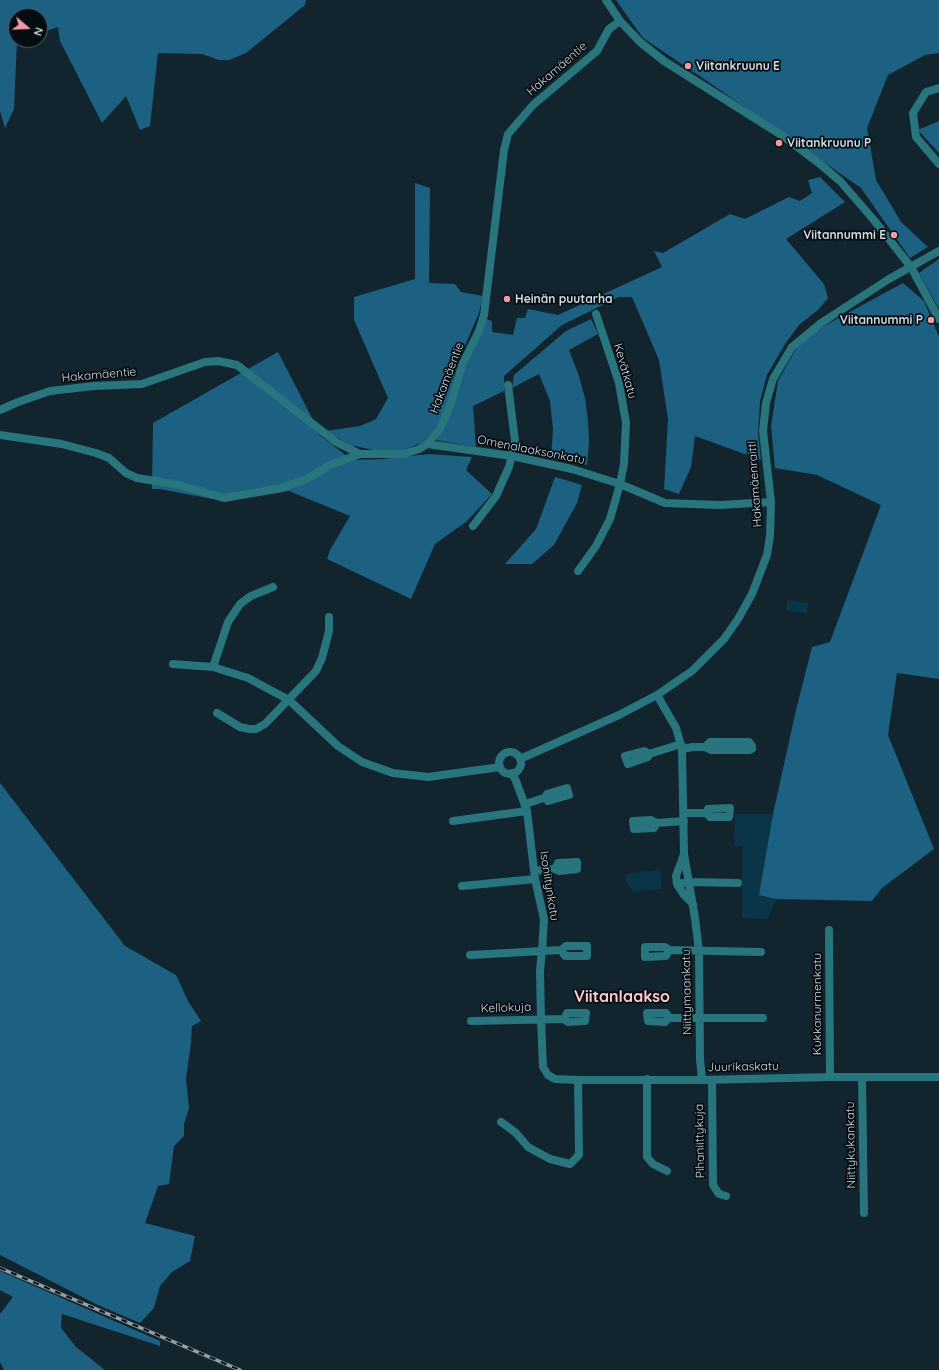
<!DOCTYPE html>
<meta charset="utf-8">
<style>
body{margin:0}
#map{position:relative;width:939px;height:1370px;overflow:hidden;background:#12242e;font-family:Quicksand,sans-serif}
canvas{display:block}
.north{position:absolute;left:8px;top:8px;width:40px;height:40px;box-sizing:border-box;background:#050c11;border:1px solid #565f65;border-radius:50%;rotate:109deg;font-size:11px;font-weight:700;line-height:16px;text-align:center;color:#d0dce2}
.north::after{content:'';display:block;margin:auto;width:14px;height:18px;background:#f49aa3;clip-path:polygon(50% 0,100% 100%,50% 72%,0 100%)}
</style>
<div id="map">
<canvas width="939" height="1370"></canvas>
<div class="north">N</div>
</div>
<script>
const g = document.querySelector('canvas').getContext('2d');
g.lineJoin = 'round';
function paint(path, color) {
  g.fillStyle = color;
  g.fill(path, 'evenodd');
}
function shape(rows) {
  const path = new Path2D();
  for (const r of rows) {
    if (r.length === 3) {
      path.moveTo(r[0] + r[2], r[1]);
      path.arc(r[0], r[1], r[2], 0, 2 * Math.PI);
      continue;
    }
    path.moveTo(r[0], r[1]);
    for (let i = 2; i < r.length; i += 2) path.lineTo(r[i], r[i + 1]);
  }
  return path;
}
function stroke(path, color, width, dash) {
  g.strokeStyle = color;
  g.lineWidth = width;
  g.lineCap = dash ? 'butt' : 'round';
  g.setLineDash(dash || []);
  g.stroke(path);
}
function drawText(font, color, halo, rows, align = 'center') {
  g.font = font + ' Quicksand,sans-serif';
  g.lineWidth = 3.5;
  g.setLineDash([]);
  g.textBaseline = 'middle';
  g.strokeStyle = halo;
  g.fillStyle = color;
  for (const [text, x, y, turn = 0] of rows) {
    g.save();
    g.translate(x, y);
    g.rotate((+turn || 0) * Math.PI / 180);
    g.textAlign = isNaN(turn) ? turn : align;
    if (halo) g.strokeText(text, 0, 0);
    g.fillText(text, 0, 0);
    g.restore();
  }
}
const green = shape([
 [787,600,808,603,807,613,786,610],
 [735,814,773,814,760,895,776,899,768,919,742,918,742,846,734,846],
 [660,870,662,889,633,892,625,879,629,873]
]);
const forest = shape([
 [0,0,306,0,305,5,246,53,229,60,219,60,202,54,158,53,150,126,140,130,126,96,102,123,60,41,58,27,40,33,40,16,16,16,17,40,14,109,5,128,0,111],
 [616,0,939,0,939,53,925,55,888,75,867,128,876,180,901,222,928,247,910,258,861,188,710,83,643,38],
 [939,121,939,153,918,130],
 [820,177,845,202,786,239,824,284,828,298,819,309,799,325,785,344,767,375,760,401,758,433,761,460,695,436,691,467,679,494,664,489,668,419,659,360,632,297,619,297,562,325,504,376,504,391,473,406,476,447,436,440,465,365,486,319,492,321,492,332,513,335,517,318,525,318,528,309,558,315,662,267,654,251,663,253,730,214,745,219,789,197,800,201,812,193,808,180],
 [415,183,430,188,429,283,455,284,461,292,483,296,479,313,457,364,448,403,436,429,423,442,404,450,378,451,350,445,326,431,360,426,376,419,388,398,354,320,354,297,415,279],
 [939,259,939,309,919,273],
 [903,283,924,301,939,337,939,679,897,673,888,735,934,849,882,888,872,901,776,899,759,895,773,814,796,710,812,647,830,642,881,505,817,475,775,468,771,426,778,381,802,338],
 [591,319,598,334,569,350,579,376,585,398,588,420,589,442,587,465,551,459,553,429,550,401,539,374,512,388,514,375,566,331],
 [278,352,311,416,318,434,352,460,383,459,429,454,472,457,466,470,492,494,466,522,435,544,411,599,327,559,330,550,350,516,289,491,246,498,218,500,160,489,152,489,153,423],
 [555,477,582,485,577,503,554,545,532,564,505,564,536,529],
 [0,783,125,946,176,975,188,1001,201,1021,192,1026,191,1043,186,1078,189,1108,184,1124,184,1136,174,1146,169,1184,158,1186,145,1223,195,1236,190,1261,172,1272,160,1286,154,1308,140,1323,98,1305,0,1255],
 [0,1271,160,1341,160,1346,62,1314,61,1328,76,1347,105,1370,4,1370,0,1362,0,1314,13,1297,0,1290]
]);
const minor = shape([
 [606,0,620,21,640,42,664,61,783,136,820,164,841,182,873,219,911,267,939,319],
 [939,88,926,92,913,113,916,137,939,164],
 [0,410,18,402,50,391,94,386,142,384,205,362,218,361,237,365,336,442,360,454,404,454,419,449,427,444,440,429,451,403,462,365,479,331,484,315,504,150,508,134,533,105,597,51,609,29,620,21],
 [0,435,62,444,96,453,109,458,126,473,137,478,179,485,224,498,281,488,307,479,330,465,360,454],
 [427,444,512,456,572,469,620,484,665,503,720,505,771,502],
 [473,526,496,496,509,467,515,441,508,385],
 [578,571,596,546,610,519,620,484,624,464,626,423,619,383,596,314],
 [173,664,213,667,248,678,289,700,338,746,362,762,393,773,428,777,500,767],
 [213,667,228,622,240,604,251,596,273,587],
 [657,695,676,728,682,749,684,854,695,918,699,951,700,1059,702,1080],
 [217,713,240,727,249,729,256,729,265,724,316,671,322,658,329,631,329,617],
 [682,749,693,747,705,747,711,750,749,750,752,749,752,746,749,742,710,742,705,747],
 [510,763,11],
 [649,754,644,751,625,756,628,764,648,757,649,754,681,744],
 [520,759,619,715,657,695,692,671,724,639,738,619,752,594,767,555,770,536,771,502,763,431,766,403,773,379,792,347,821,323,889,279,939,251],
 [512,773,516,781,527,811,535,879,544,919,542,951,540,971,541,1019,543,1067,548,1075,555,1079,578,1080,702,1080,830,1077,939,1077],
 [525,804,547,797,548,801,569,795,567,788,547,794,547,797],
 [684,813,707,813,710,817,729,817,730,808,708,809,707,813],
 [453,821,527,811],
 [656,823,651,820,633,821,634,829,654,828,656,823,684,821],
 [684,854,676,876,677,884,684,895,693,904],
 [534,871,555,869,559,871,577,869,577,862,558,863,555,869],
 [677,884,689,882,738,883],
 [462,886,535,879],
 [829,930,830,1077],
 [669,950,665,947,645,947,645,957,666,956,669,950,761,952],
 [470,955,561,950,565,956,587,956,587,946,566,946,561,950],
 [669,1018,666,1013,647,1013,648,1021,665,1022,669,1018,763,1018],
 [471,1021,564,1019,568,1022,585,1021,586,1013,567,1013,564,1019],
 [862,1077,864,1213],
 [647,1079,647,1157,653,1164,667,1171],
 [712,1080,713,1185,719,1194,726,1196],
 [501,1122,516,1133,528,1147,550,1159,570,1164,579,1155,578,1080]
]);
const rail = shape([
 [0,1268,240,1370]
]);
const markers = [
 [688,66,4,"#f49aa3"],
 [779,143,4,"#f49aa3"],
 [894,235,4,"#f49aa3"],
 [507,299,4,"#f49aa3"],
 [931,320,4,"#f49aa3"]
];
const poiNames = [
 ["Viitankruunu E",696,66],
 ["Viitankruunu P",787,143],
 ["Viitannummi E",886,235,"right"],
 ["Heinän puutarha",515,299],
 ["Viitannummi P",923,320,"right"]
];
const streetNames = [
 ["Hakamäentie",557,69,-41],
 ["Kevätkatu",625,371,74],
 ["Hakamäentie",99,375,-5],
 ["Hakamäentie",447,378,-69],
 ["Omenalaaksonkatu",531,450,11],
 ["Hakamäenraitti",755,484,-94],
 ["Isoniitynkatu",549,886,81],
 ["Niittymaankatu",687,992,-91],
 ["Kukkanurmenkatu",817,1004,-90],
 ["Kellokuja",506,1008,-2],
 ["Juurikaskatu",743,1067,-1],
 ["Pihaniittykuja",700,1141,-91],
 ["Niittykukankatu",851,1145,-91]
];
const districtNames = [
 ["Viitanlaakso",622,997]
];
paint(green, '#0a3447');
paint(forest, '#1c6181');
stroke(minor, '#28757d', 8);
stroke(rail, '#92a0a7', 3.5);
stroke(rail, '#050c11', 2, [6]);
for (const [x, y, r, color] of markers) {
  const dot = new Path2D();
  dot.arc(x, y, r, 0, 2 * Math.PI);
  g.fillStyle = color;
  g.fill(dot);
  stroke(dot, '#050c11', 1.5);
}
drawText('bold 12px', '#d0dce2', '#050c11', poiNames, 'left');
drawText('12px', '#d0dce2', '#050c11', streetNames);
drawText('bold 16px', '#ffcace', '#050c11', districtNames);
</script>
